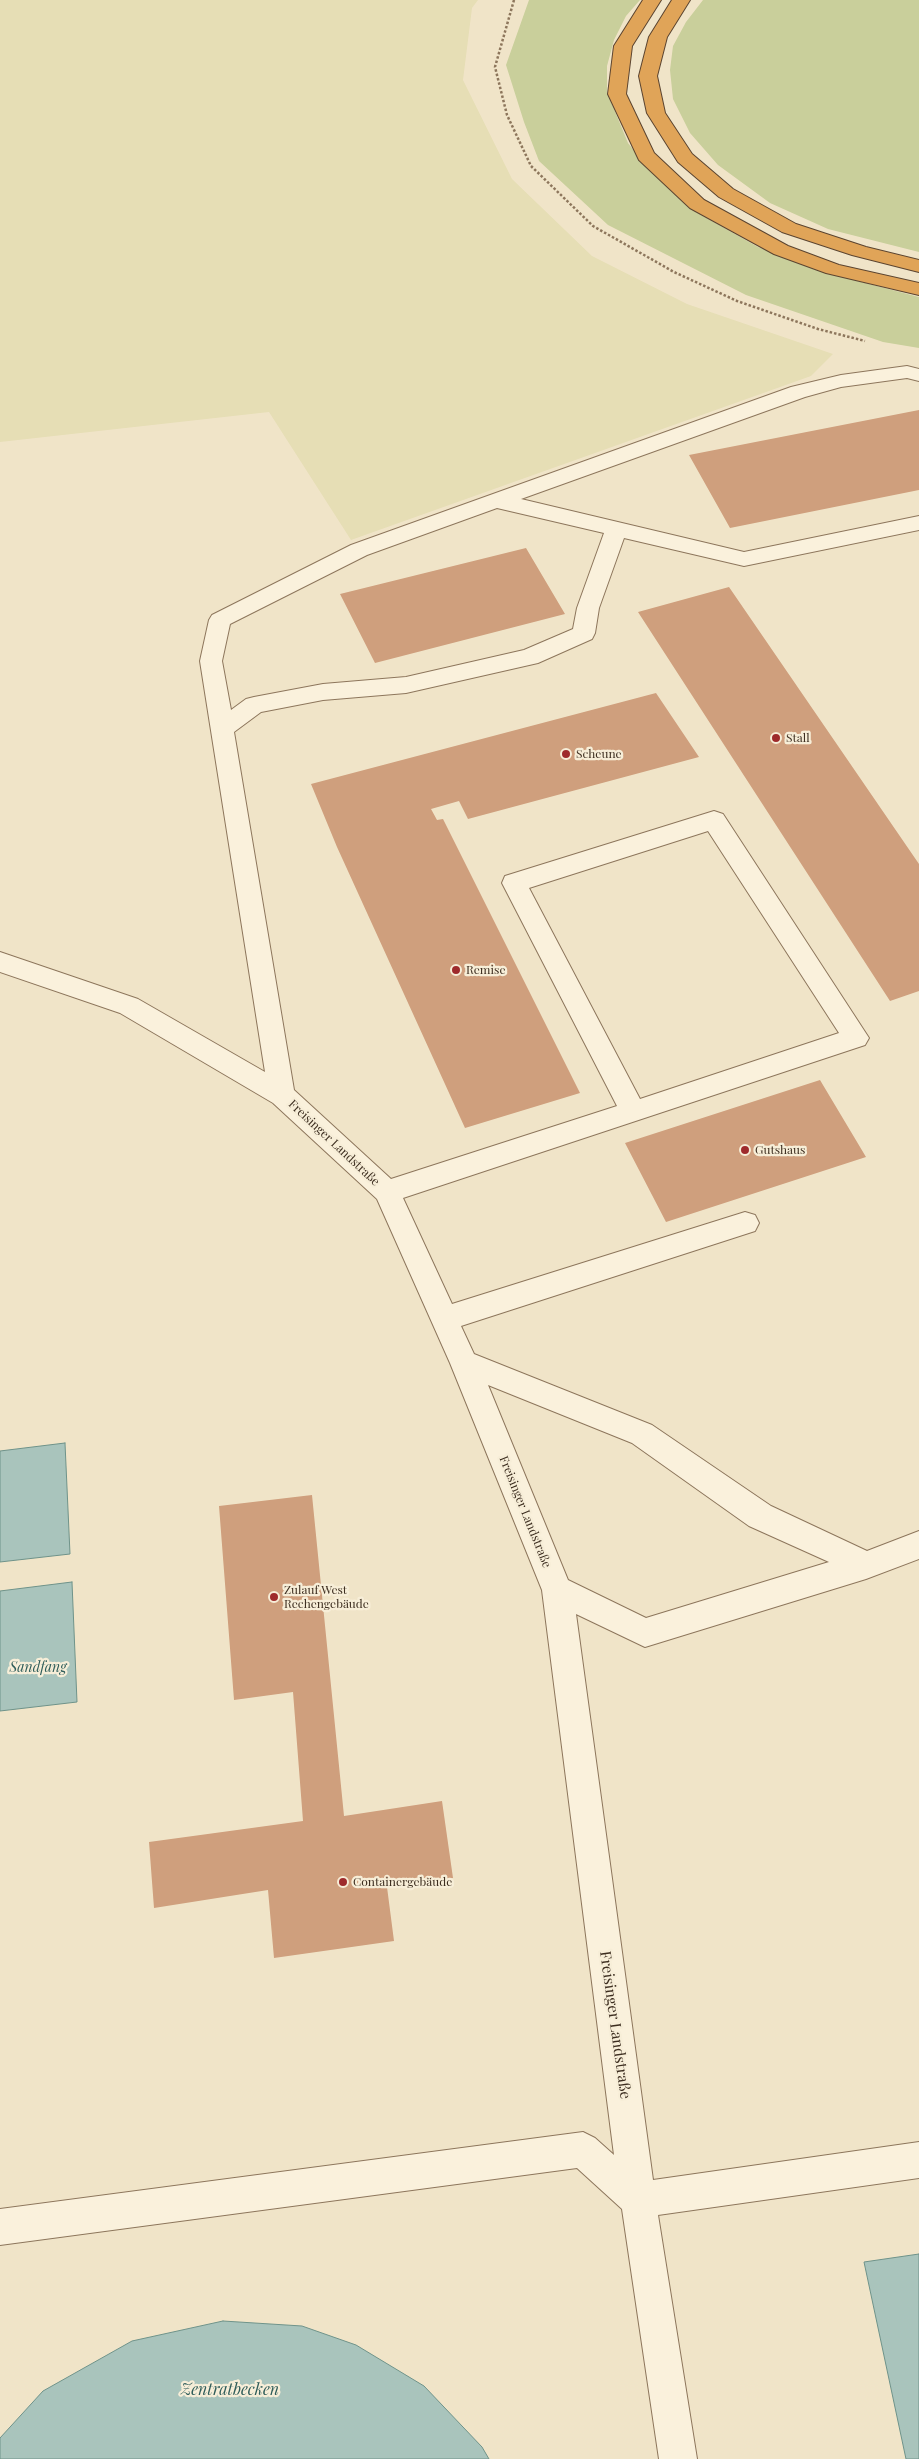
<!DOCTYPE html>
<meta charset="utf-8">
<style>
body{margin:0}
canvas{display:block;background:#f0e4c8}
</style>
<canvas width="919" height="2459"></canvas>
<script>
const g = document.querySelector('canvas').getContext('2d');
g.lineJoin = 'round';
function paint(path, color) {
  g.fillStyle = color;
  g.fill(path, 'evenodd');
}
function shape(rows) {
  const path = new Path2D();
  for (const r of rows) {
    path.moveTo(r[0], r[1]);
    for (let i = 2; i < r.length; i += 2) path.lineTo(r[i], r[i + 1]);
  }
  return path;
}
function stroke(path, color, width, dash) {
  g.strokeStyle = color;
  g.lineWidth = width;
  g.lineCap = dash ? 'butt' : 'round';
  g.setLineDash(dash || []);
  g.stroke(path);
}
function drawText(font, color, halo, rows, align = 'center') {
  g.font = font + ' "Playfair Display",serif';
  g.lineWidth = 4.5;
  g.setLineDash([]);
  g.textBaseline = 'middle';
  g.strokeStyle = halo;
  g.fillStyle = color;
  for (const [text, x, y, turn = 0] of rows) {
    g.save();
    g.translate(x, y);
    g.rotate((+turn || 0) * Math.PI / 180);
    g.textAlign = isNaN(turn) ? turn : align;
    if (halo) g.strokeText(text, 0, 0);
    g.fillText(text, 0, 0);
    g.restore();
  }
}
const farmland = shape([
 [0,0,478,0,472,8,463,80,512,179,592,256,687,304,833,354,811,376,351,540,269,412,0,442]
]);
const green = shape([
 [529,0,640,0,626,16,614,40,607,66,607,92,628,143,652,173,696,212,758,247,823,272,919,297,919,348,883,342,746,295,608,225,539,161,524,122,506,65],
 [703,0,919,0,919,252,828,229,770,203,718,165,690,133,673,99,670,70,673,46,686,22]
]);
const water = shape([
 [65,1443,70,1554,0,1562,0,1451,65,1443],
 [72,1582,77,1702,0,1711,0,1591,72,1582],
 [919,2254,919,2459,906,2459,864,2262,919,2254],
 [223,2321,302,2326,356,2345,424,2386,482,2447,489,2459,0,2459,0,2438,43,2391,132,2341,223,2321]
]);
const building = shape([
 [919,410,919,490,730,528,689,455],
 [526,548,565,614,375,663,340,594],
 [729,587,919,864,919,991,890,1001,638,612],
 [656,693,699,757,468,819,459,801,431,809,437,820,443,819,580,1093,465,1128,337,847,311,784],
 [820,1080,866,1157,666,1222,625,1143],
 [312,1495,344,1816,442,1801,453,1878,387,1887,394,1941,274,1958,268,1890,154,1908,149,1842,303,1821,293,1692,234,1700,219,1506]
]);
const path = shape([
 [514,0,495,67,507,115,531,166,593,226,674,272,737,301,818,329,865,341]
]);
const lane = shape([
 [907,366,919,369,919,381,907,378,841,387,805,397,521,499,744,552,919,516,919,530,744,566,624,538,599,608,595,633,592,639,538,663,406,693,323,700,261,712,234,732,294,1090,391,1179,617,1106,502,883,505,876,714,811,723,814,869,1038,865,1045,403,1198,452,1304,745,1212,755,1215,759,1223,755,1231,461,1326,474,1354,652,1425,771,1506,867,1551,919,1531,919,1559,866,1579,645,1647,576,1614,653,2180,919,2142,919,2178,658,2215,697,2459,659,2459,622,2209,577,2168,0,2245,0,2209,583,2132,595,2138,614,2155,542,1590,450,1363,377,1199,273,1103,120,1013,0,972,0,952,138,999,265,1072,200,661,209,620,212,615,351,545,791,387,841,375,907,366],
 [497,508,604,533,577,608,573,629,524,650,406,677,323,684,254,697,246,699,231,710,222,661,230,624,367,555,497,508],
 [708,831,839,1033,640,1099,529,888,708,831],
 [488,1385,632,1443,749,1526,829,1562,646,1618,568,1580,488,1385]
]);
const highway = shape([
 [643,0,661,0,632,46,626,94,654,153,704,200,788,246,839,265,919,283,919,295,826,273,774,254,690,208,639,160,608,94,614,46,643,0],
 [672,0,690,0,667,37,657,76,665,113,692,154,733,189,796,224,866,247,919,260,919,272,852,255,782,232,719,197,678,162,647,113,639,76,649,37,672,0]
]);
const markers = [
 [776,738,5,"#9e2a2b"],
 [566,754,5,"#9e2a2b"],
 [456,970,5,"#9e2a2b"],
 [745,1150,5,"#9e2a2b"],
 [274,1597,5,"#9e2a2b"],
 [343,1882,5,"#9e2a2b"]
];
const poiNames = [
 ["Stall",786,738],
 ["Scheune",576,754],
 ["Remise",466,970],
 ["Gutshaus",755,1150],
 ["Zulauf West",284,1590],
 ["Rechengebäude",284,1604],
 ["Containergebäude",353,1882]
];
const streetNames = [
 ["Freisinger Landstraße",334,1143,43],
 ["Freisinger Landstraße",525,1512,68]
];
const waterNames = [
 ["Sandfang",38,1668]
];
const nearStreetnames = [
 ["Freisinger Landstraße",615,2025,82]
];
const nearWaternames = [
 ["Zentratbecken",230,2390]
];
paint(farmland, '#e6deb5');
paint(green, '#c9cf9b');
paint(water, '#a9c4bc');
stroke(water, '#6f938a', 1);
paint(building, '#cf9f7d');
stroke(lane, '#8d765c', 2);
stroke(highway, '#5b4430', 2);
stroke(path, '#8d765c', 2.5, [2.5, 2]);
paint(lane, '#faf1dc');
paint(highway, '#e0a458');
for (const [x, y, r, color] of markers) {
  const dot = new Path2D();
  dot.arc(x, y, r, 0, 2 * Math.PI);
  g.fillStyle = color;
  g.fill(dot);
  stroke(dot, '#f7eed8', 2);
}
drawText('12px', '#3d2e20', '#f7eed8', poiNames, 'left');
drawText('12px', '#3d2e20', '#f7eed8', streetNames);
drawText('italic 14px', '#2f5d5a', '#f7eed8', waterNames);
drawText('15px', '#3d2e20', '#f7eed8', nearStreetnames);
drawText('italic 16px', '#2f5d5a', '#f7eed8', nearWaternames);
</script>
